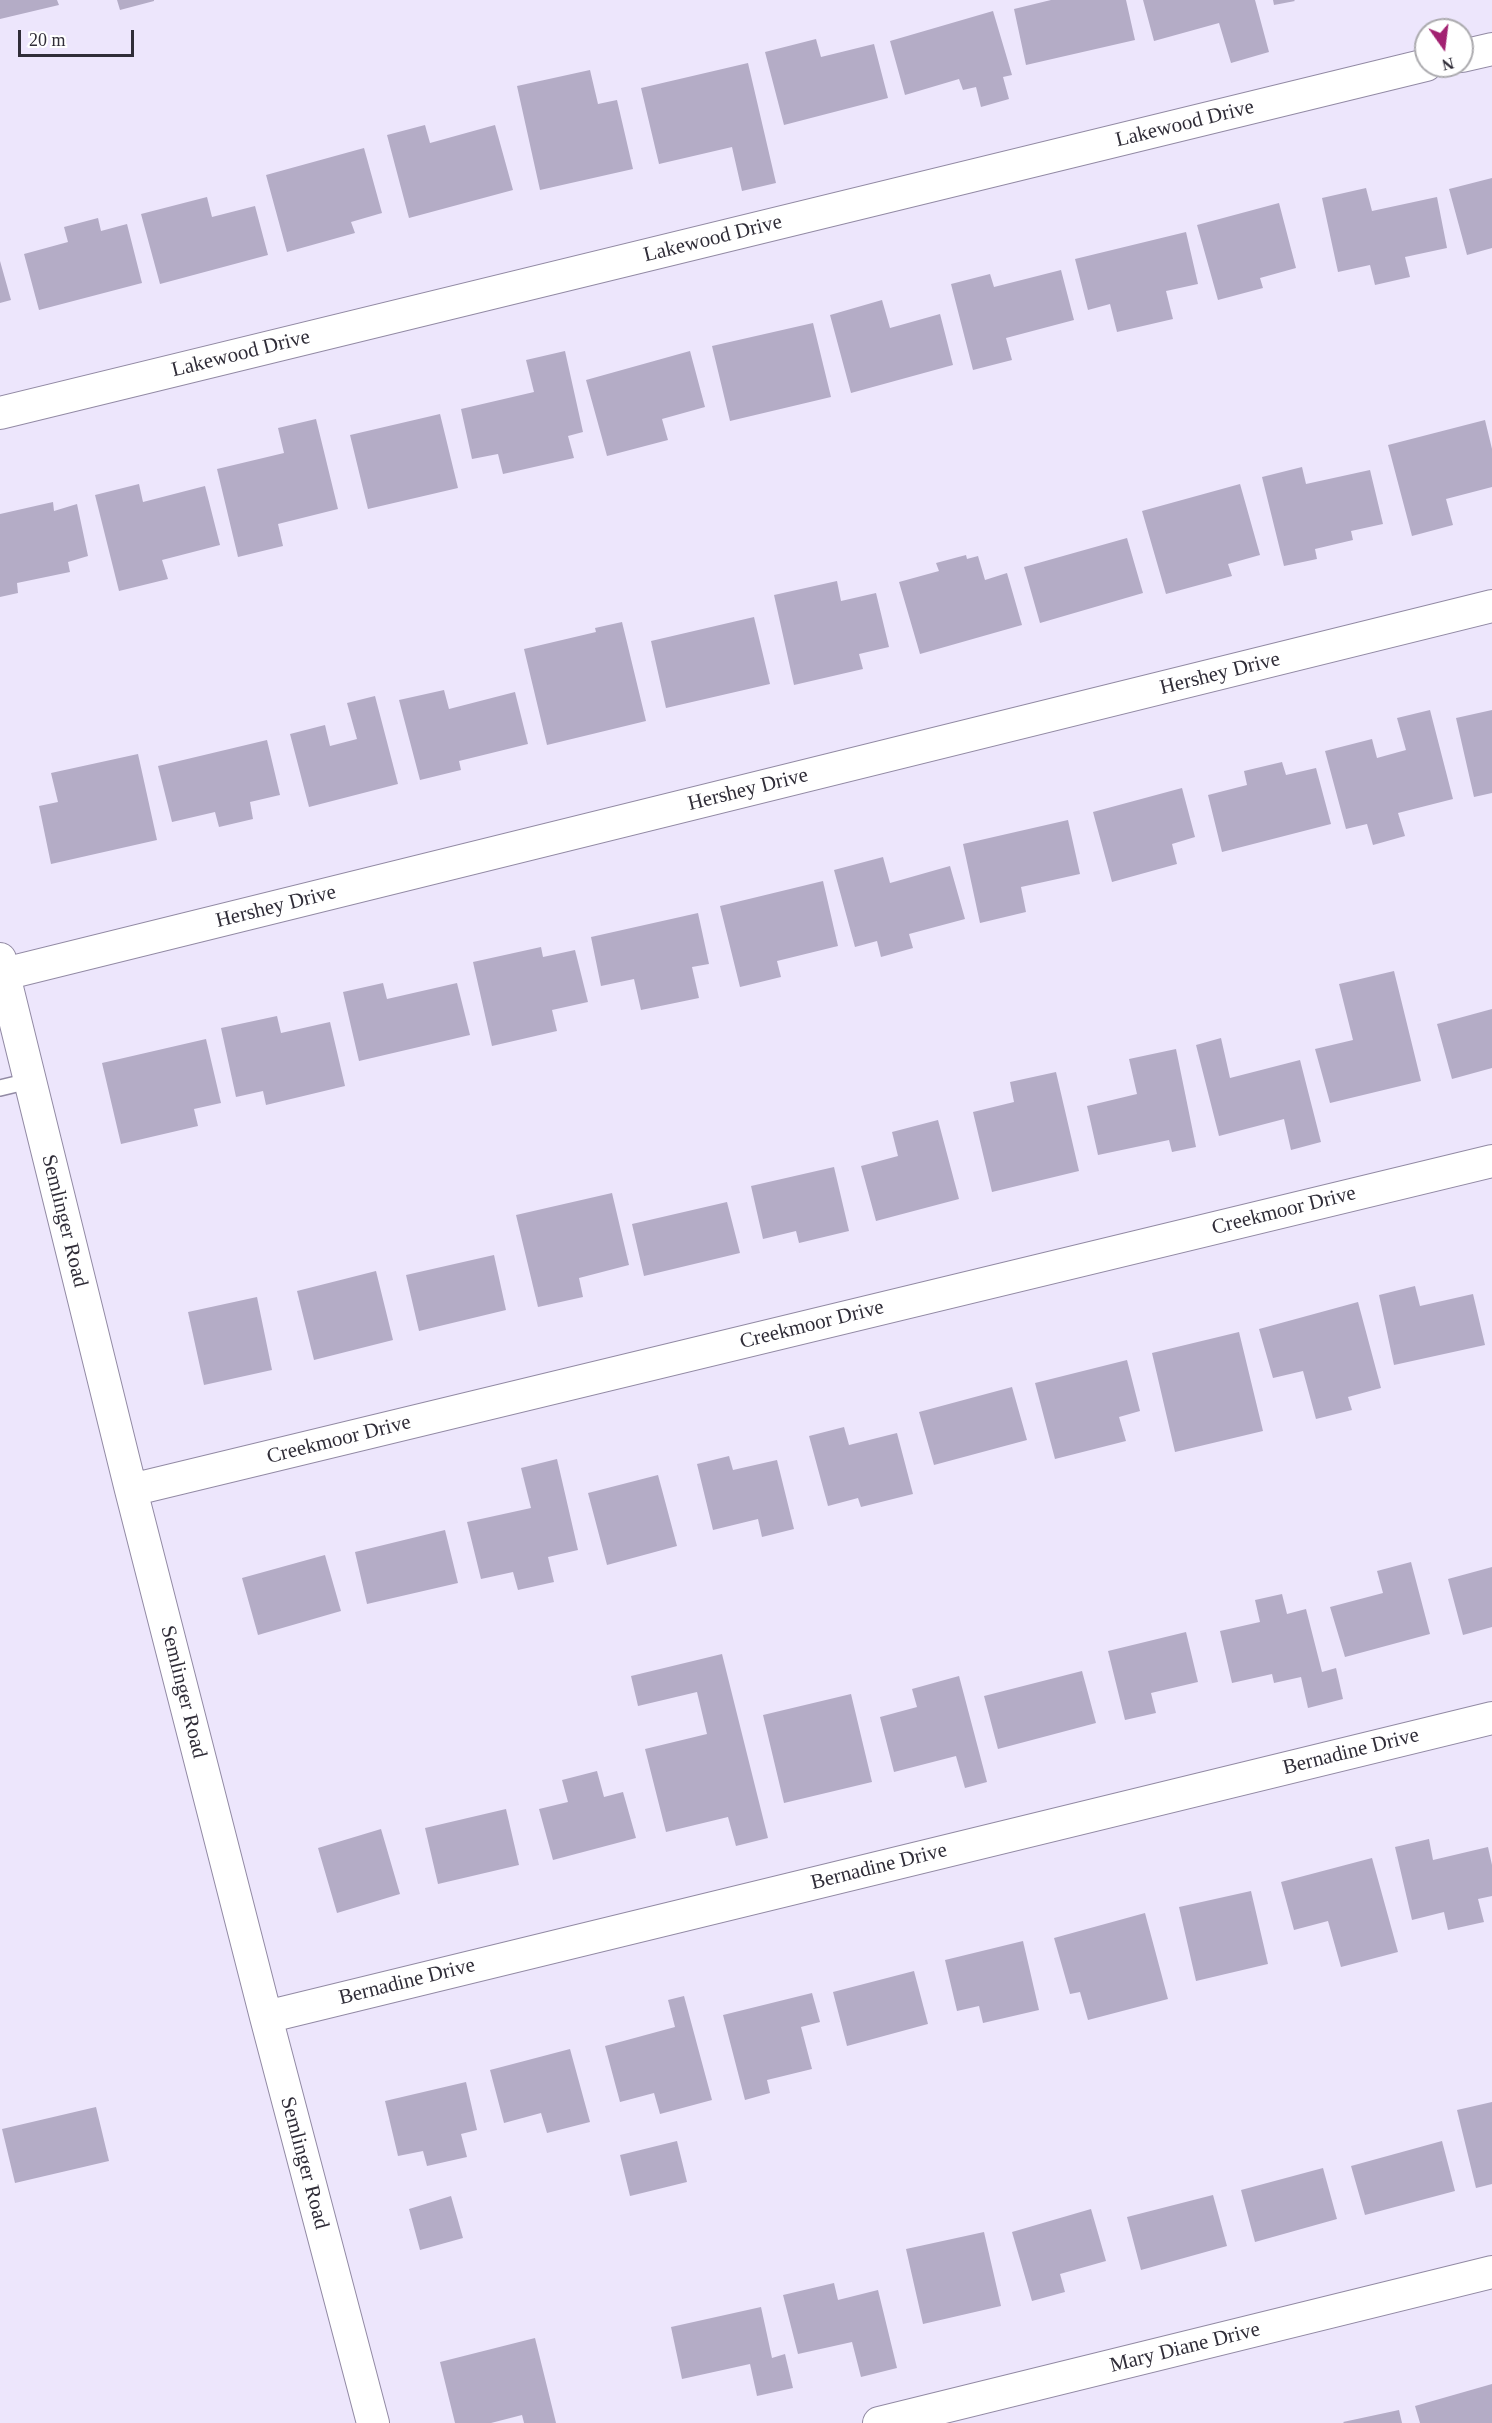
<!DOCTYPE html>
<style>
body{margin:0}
#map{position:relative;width:1492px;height:2423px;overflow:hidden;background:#ede6fc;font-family:"Times New Roman",serif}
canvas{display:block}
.north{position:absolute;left:1414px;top:18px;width:60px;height:60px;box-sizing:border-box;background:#fff;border:2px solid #acabaf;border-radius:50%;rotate:166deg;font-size:16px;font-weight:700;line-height:24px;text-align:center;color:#302d38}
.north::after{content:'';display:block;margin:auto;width:21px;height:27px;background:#a22171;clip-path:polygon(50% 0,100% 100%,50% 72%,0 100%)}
.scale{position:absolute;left:18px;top:30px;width:116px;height:27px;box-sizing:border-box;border:3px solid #302d38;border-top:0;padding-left:8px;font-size:18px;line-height:21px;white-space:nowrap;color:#302d38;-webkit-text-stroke:4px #fff;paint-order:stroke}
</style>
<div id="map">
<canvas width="1492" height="2423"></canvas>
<div class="north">N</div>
<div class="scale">20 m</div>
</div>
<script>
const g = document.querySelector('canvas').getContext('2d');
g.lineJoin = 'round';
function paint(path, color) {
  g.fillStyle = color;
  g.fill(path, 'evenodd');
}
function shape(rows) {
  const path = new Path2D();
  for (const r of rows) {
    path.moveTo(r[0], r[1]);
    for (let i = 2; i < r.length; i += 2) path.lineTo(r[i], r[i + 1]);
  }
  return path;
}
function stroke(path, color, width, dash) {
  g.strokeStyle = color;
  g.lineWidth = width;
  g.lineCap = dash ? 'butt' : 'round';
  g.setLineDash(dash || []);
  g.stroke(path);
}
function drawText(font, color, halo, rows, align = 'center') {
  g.font = font + ' "Times New Roman",serif';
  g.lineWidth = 4.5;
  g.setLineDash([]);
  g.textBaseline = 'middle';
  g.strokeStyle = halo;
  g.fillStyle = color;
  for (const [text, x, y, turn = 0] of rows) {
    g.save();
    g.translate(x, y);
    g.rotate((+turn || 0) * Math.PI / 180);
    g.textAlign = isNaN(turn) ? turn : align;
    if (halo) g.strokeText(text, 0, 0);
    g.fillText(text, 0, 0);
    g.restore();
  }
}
const building = shape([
 [0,0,57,0,59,5,0,19],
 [117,0,154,0,154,1,120,10],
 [1051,0,1126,0,1135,40,1026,65,1014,9],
 [1143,0,1255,0,1269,52,1231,63,1219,23,1154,41],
 [1273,0,1294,0,1295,1,1274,5],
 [993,11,1012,75,1003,77,1009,99,981,107,976,87,963,90,959,79,905,95,890,41],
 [816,39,821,57,874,44,888,98,784,125,765,52],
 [748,63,776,183,742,191,732,147,659,164,641,88],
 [590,70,598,104,617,100,633,169,540,190,517,86],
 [425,125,430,143,495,125,513,190,409,218,387,135],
 [364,148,382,213,351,222,355,233,287,252,266,175],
 [1492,178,1492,248,1467,255,1449,189],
 [1366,188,1372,211,1437,197,1447,248,1405,257,1410,277,1375,285,1370,265,1338,272,1322,198],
 [207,197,212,217,255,206,268,255,160,284,141,214],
 [1279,203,1296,268,1260,278,1263,288,1218,300,1197,225],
 [98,218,101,231,127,224,142,283,39,310,24,254,68,242,64,227],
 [1186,232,1198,284,1166,291,1173,319,1117,332,1110,304,1088,310,1075,259],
 [0,261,11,300,0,303],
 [1061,270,1074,320,1006,338,1012,360,973,370,951,284,990,274,994,287],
 [882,300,890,328,940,314,953,365,851,393,830,315],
 [813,323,831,397,730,421,712,346],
 [565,351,583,432,568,436,574,458,503,474,498,454,472,459,461,409,534,392,526,360],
 [690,351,705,407,662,419,668,440,607,456,586,380],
 [440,414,458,488,368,509,350,435],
 [316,419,338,509,278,524,283,546,238,557,217,469,284,453,278,428],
 [1485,420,1492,449,1492,487,1446,499,1453,525,1412,536,1388,445],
 [1302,467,1306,484,1370,470,1383,524,1351,531,1353,540,1315,549,1317,559,1284,566,1262,477],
 [139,484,143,502,205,486,220,545,162,560,168,579,119,591,95,495],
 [1240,484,1260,555,1228,564,1232,576,1166,594,1142,511],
 [53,502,54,511,77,504,88,556,68,562,70,572,17,583,18,593,0,597,0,514],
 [1127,538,1143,593,1040,623,1024,567],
 [966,555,967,559,978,556,985,580,1007,573,1022,625,920,654,899,582,939,571,936,563],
 [837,581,841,601,876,593,889,647,859,654,863,669,794,685,774,595],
 [754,617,770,684,666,708,651,641],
 [622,622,646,721,547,745,524,649,596,632,595,628],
 [444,690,449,709,515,692,528,744,459,761,461,770,420,780,399,700],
 [375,696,398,784,309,807,290,734,325,725,330,746,357,739,347,703],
 [1430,710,1453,799,1398,813,1405,836,1373,845,1367,824,1346,829,1325,751,1372,739,1377,758,1406,750,1397,718],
 [1492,710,1492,793,1474,797,1456,718],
 [267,740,280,795,250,802,253,819,219,827,215,812,172,822,158,766],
 [138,754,157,840,51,864,39,806,58,802,51,773],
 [1282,762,1286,775,1316,768,1331,824,1222,852,1208,795,1247,785,1244,771],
 [1182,788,1195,837,1172,844,1177,864,1112,882,1093,812],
 [1068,820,1080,874,1021,887,1026,912,980,923,963,844],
 [883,857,890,883,950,866,965,919,909,934,913,948,881,957,877,941,855,947,834,870],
 [823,881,838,946,777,961,781,977,740,987,720,906],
 [698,913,709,964,692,967,699,998,641,1010,634,979,601,986,591,937],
 [541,947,543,957,575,950,588,1002,552,1010,557,1031,492,1046,473,962],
 [1394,971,1421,1081,1330,1103,1315,1049,1353,1040,1339,984],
 [383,983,387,999,457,983,470,1035,359,1061,343,992],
 [1492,1009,1492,1068,1452,1079,1437,1024],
 [277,1016,281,1033,330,1022,345,1086,266,1105,263,1091,236,1097,221,1028],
 [1221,1038,1230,1078,1300,1060,1321,1142,1291,1150,1284,1119,1219,1136,1196,1045],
 [206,1039,221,1103,194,1109,198,1126,121,1144,102,1063],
 [1176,1049,1196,1147,1172,1152,1169,1140,1098,1155,1087,1106,1137,1094,1129,1059],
 [1056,1072,1079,1171,992,1192,973,1112,1014,1102,1010,1082],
 [938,1120,959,1199,876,1221,861,1166,898,1156,892,1132],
 [834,1167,849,1231,799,1243,796,1231,763,1239,751,1186],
 [612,1193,629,1265,579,1278,583,1297,538,1307,516,1215],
 [727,1202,740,1253,644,1276,632,1224],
 [494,1255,506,1310,419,1331,406,1275],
 [376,1271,393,1340,314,1360,297,1291],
 [1415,1286,1420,1306,1473,1294,1485,1345,1394,1365,1379,1295],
 [257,1297,272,1370,204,1385,188,1312],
 [1358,1302,1381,1388,1348,1397,1352,1410,1316,1419,1303,1371,1273,1378,1259,1329],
 [1239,1332,1263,1431,1175,1452,1152,1353],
 [1127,1360,1140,1411,1119,1417,1126,1441,1055,1459,1035,1383],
 [1012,1387,1027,1440,934,1465,919,1412],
 [844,1427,849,1445,897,1433,913,1494,861,1507,858,1498,828,1506,809,1436],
 [729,1456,733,1470,777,1460,794,1529,762,1537,758,1519,713,1530,697,1464],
 [557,1459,578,1550,548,1557,554,1582,518,1590,513,1572,481,1579,467,1522,531,1508,521,1468],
 [658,1475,677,1546,607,1565,588,1493],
 [445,1530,458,1583,367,1604,355,1552],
 [325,1555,341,1611,258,1635,242,1578],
 [1411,1562,1430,1634,1345,1657,1330,1607,1383,1593,1377,1571],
 [1492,1567,1492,1627,1463,1635,1448,1579],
 [1282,1594,1287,1614,1306,1609,1322,1672,1336,1668,1343,1699,1308,1708,1301,1677,1274,1683,1272,1674,1232,1683,1220,1631,1260,1622,1255,1600],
 [1186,1632,1198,1682,1151,1693,1156,1713,1125,1720,1108,1651],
 [722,1654,768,1838,736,1846,728,1817,666,1832,645,1749,707,1734,697,1692,638,1706,631,1676],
 [1082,1671,1096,1723,998,1749,984,1696],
 [959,1676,987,1782,965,1788,956,1756,894,1772,880,1717,917,1707,912,1689],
 [851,1694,872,1782,784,1803,763,1715],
 [597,1771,604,1797,623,1792,636,1838,553,1860,539,1809,568,1802,562,1780],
 [506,1809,519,1865,438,1884,425,1828],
 [381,1829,400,1894,337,1913,318,1848],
 [1429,1839,1433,1860,1488,1847,1492,1865,1492,1896,1478,1899,1484,1922,1448,1930,1444,1912,1412,1920,1395,1847],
 [1372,1858,1398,1952,1341,1967,1328,1921,1294,1930,1281,1882],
 [1251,1891,1268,1964,1196,1981,1179,1907],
 [1145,1913,1168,1999,1088,2020,1080,1992,1070,1994,1054,1938],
 [1023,1941,1039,2010,983,2023,979,2006,957,2011,945,1960],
 [914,1971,928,2024,847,2046,833,1992],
 [812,1993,820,2022,801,2027,812,2069,767,2080,770,2093,745,2100,723,2015],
 [684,1996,712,2100,660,2114,654,2093,620,2102,605,2046,675,2027,668,2000],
 [570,2049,590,2122,547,2133,541,2113,504,2123,490,2070],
 [466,2082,477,2130,461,2134,467,2157,427,2166,423,2151,398,2156,385,2101],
 [1492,2102,1492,2184,1476,2188,1457,2110],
 [96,2107,109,2161,15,2183,2,2129],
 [677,2141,687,2182,630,2196,620,2155],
 [1442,2141,1455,2191,1365,2215,1351,2166],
 [1323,2168,1337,2219,1255,2242,1241,2190],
 [1213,2195,1227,2246,1141,2270,1127,2217],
 [451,2196,463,2238,420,2250,409,2209],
 [1091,2209,1106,2261,1060,2274,1065,2292,1032,2301,1012,2232],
 [984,2232,1001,2306,923,2324,906,2249],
 [834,2283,838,2300,878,2290,897,2368,861,2377,852,2342,798,2354,783,2295],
 [761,2307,772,2358,785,2354,793,2388,757,2396,750,2364,682,2379,671,2327],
 [535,2338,556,2423,524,2423,522,2415,491,2423,455,2423,440,2362],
 [1492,2384,1492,2423,1420,2423,1415,2406],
 [1399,2410,1402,2423,1344,2423,1343,2422]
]);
const lane = shape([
 [0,1088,29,1081]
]);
const street = shape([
 [1462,56,1492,49],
 [0,413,1426,65],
 [0,959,131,1490,266,2017,373,2423],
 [4,974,1492,606],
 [131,1490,1492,1161],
 [266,2017,1492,1718],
 [879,2423,1492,2272]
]);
const streetNames = [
 ["Lakewood Drive",1185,124,-14],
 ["Lakewood Drive",713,239,-14],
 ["Lakewood Drive",241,354,-14],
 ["Hershey Drive",1220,674,-14],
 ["Hershey Drive",748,790,-14],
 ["Hershey Drive",276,907,-14],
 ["Creekmoor Drive",1284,1211,-14],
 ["Semlinger Road",64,1221,76],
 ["Creekmoor Drive",812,1325,-14],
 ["Creekmoor Drive",339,1440,-14],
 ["Semlinger Road",183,1692,76],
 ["Bernadine Drive",1351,1752,-14],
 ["Bernadine Drive",879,1867,-14],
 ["Bernadine Drive",407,1982,-14],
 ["Semlinger Road",304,2163,75],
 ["Mary Diane Drive",1185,2348,-14]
];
paint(building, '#b4acc6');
stroke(lane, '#928aa4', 18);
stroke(street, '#928aa4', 34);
stroke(lane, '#fff', 15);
stroke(street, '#fff', 32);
drawText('21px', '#302d38', '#fff', streetNames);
</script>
